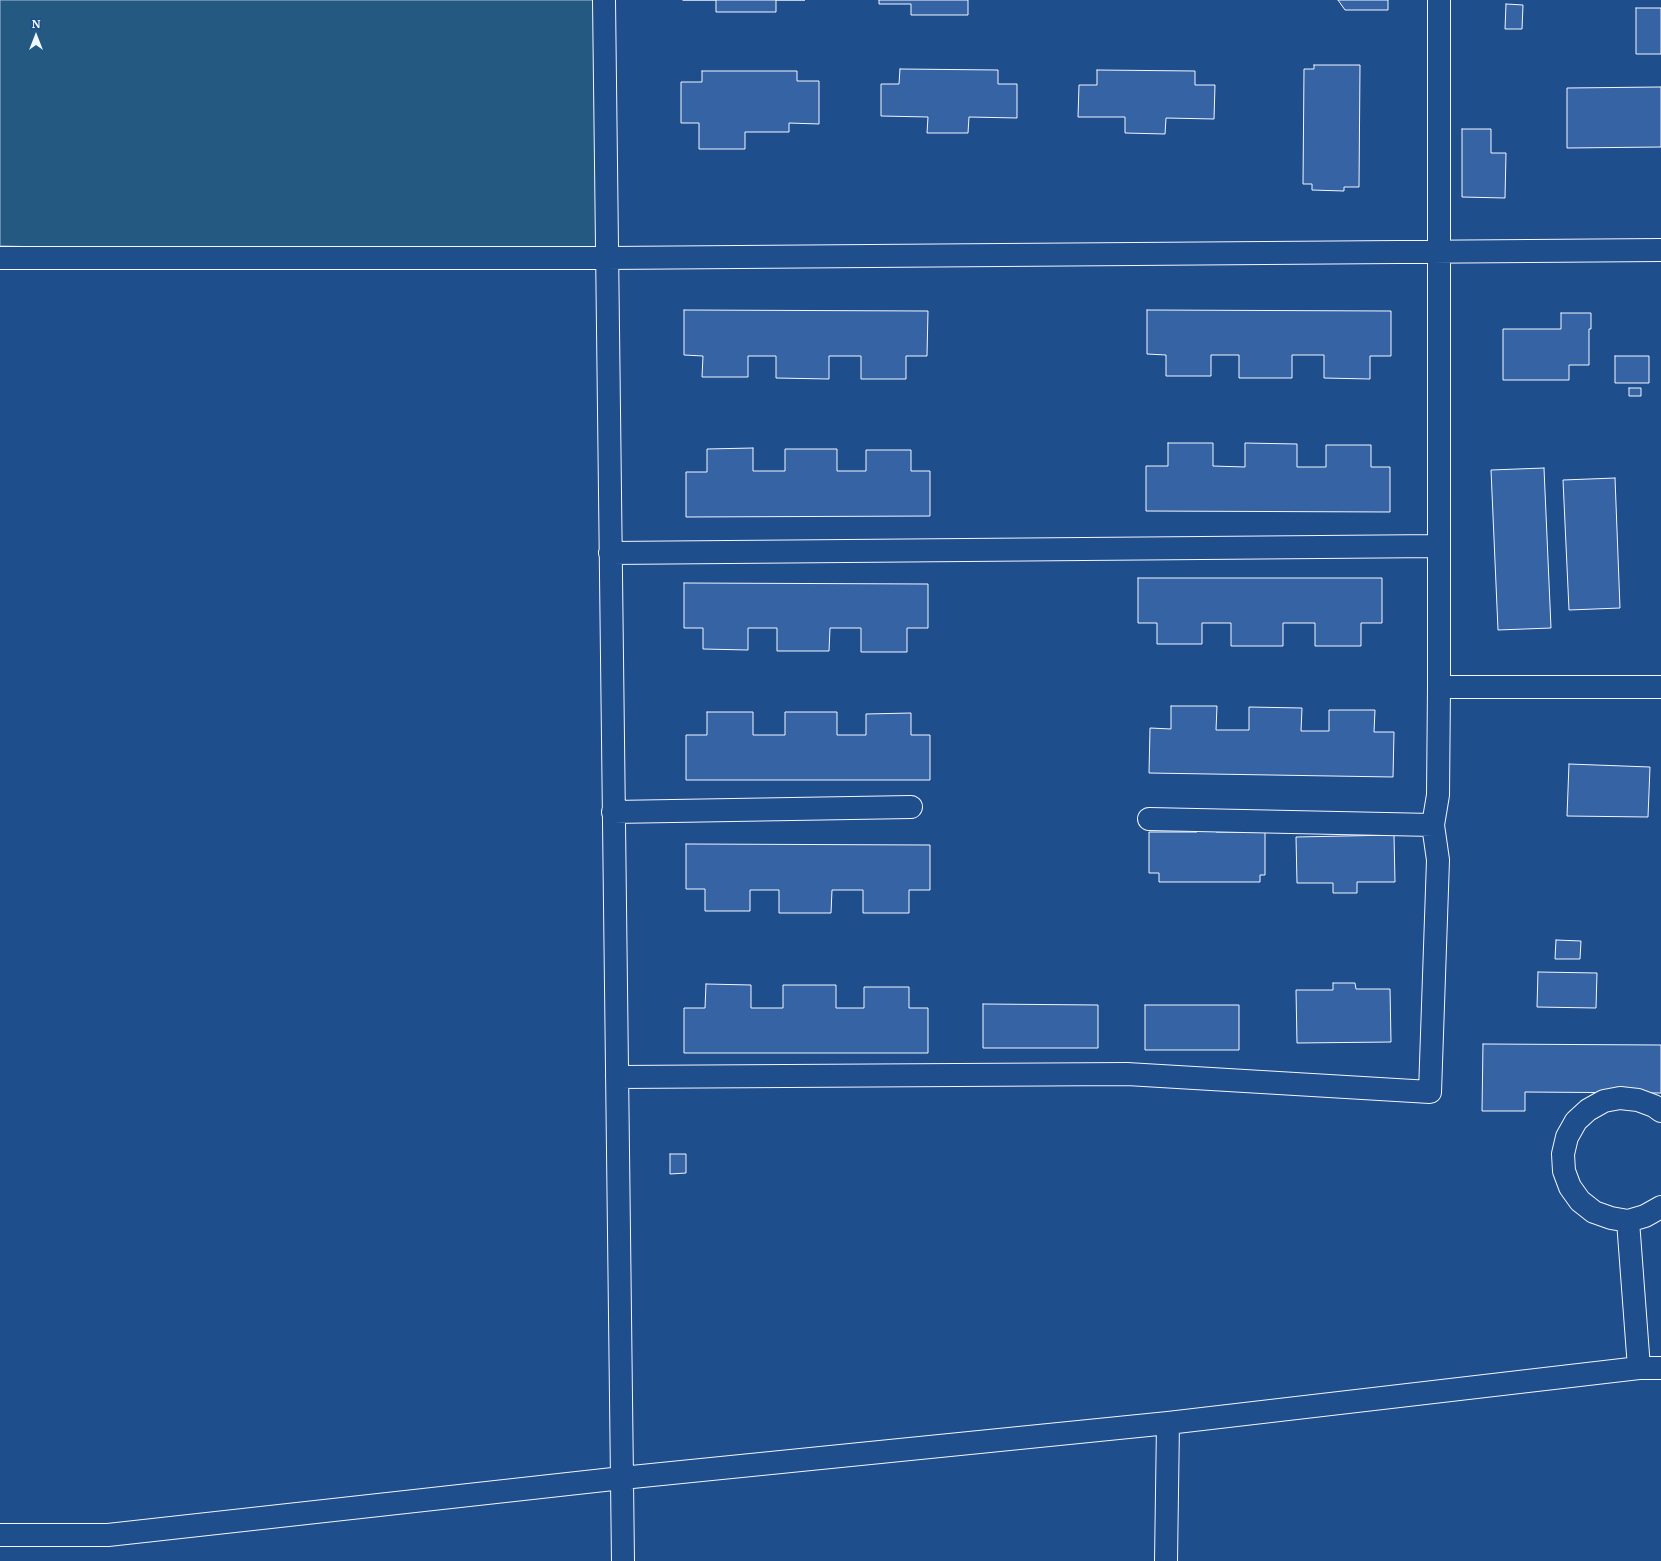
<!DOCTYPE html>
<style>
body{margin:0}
#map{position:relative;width:1661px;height:1561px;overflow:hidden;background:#1f4e8c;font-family:Merriweather,serif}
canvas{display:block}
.north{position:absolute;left:16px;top:16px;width:40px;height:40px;-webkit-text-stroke:3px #1f4e8c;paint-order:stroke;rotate:0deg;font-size:11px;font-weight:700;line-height:16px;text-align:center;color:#f2f6ff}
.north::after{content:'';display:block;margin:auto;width:14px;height:18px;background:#f2f6ff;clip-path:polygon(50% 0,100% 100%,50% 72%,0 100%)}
</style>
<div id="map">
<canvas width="1661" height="1561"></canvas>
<div class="north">N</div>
</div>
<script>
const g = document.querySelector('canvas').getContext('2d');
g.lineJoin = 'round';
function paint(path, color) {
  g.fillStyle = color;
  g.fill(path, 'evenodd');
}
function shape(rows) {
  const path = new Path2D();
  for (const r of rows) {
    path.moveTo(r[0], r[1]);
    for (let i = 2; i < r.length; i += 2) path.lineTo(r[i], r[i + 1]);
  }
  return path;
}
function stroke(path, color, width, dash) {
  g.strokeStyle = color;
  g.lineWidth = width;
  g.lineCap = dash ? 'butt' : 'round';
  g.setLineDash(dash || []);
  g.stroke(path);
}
const green = shape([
 [0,0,604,0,607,258,0,246,0,0]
]);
const building = shape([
 [683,0,805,0,776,0,776,12,716,12,716,0,683,0],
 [879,0,968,0,968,15,911,15,911,4,879,4,879,0],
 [1338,0,1388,0,1388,10,1345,10,1338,0],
 [1506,4,1523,5,1522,29,1505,29,1506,4],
 [1636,8,1661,8,1661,54,1636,54,1636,8],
 [1314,65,1360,65,1359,187,1344,187,1344,191,1312,190,1312,184,1303,184,1304,69,1314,69,1314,65],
 [900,69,998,70,998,84,1017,84,1017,118,969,117,968,133,927,133,928,117,881,116,881,84,899,84,900,69],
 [1097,70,1195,71,1195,85,1215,85,1214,119,1166,118,1165,134,1125,133,1125,117,1078,117,1079,85,1097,85,1097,70],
 [702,71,797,71,797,81,819,81,819,124,789,123,789,132,745,132,745,149,699,149,699,123,681,123,681,82,702,82,702,71],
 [1661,87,1661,147,1567,148,1567,88,1661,87],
 [1462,129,1491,129,1491,153,1506,153,1505,198,1462,197,1462,129],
 [684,310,928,311,927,356,906,356,906,379,861,379,861,356,829,356,829,379,776,378,776,356,748,356,748,377,702,377,703,356,684,355,684,310],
 [1147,310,1391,311,1391,356,1370,356,1370,379,1324,378,1324,355,1292,355,1292,378,1239,378,1239,355,1211,355,1211,376,1166,376,1166,355,1147,354,1147,310],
 [1561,313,1591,313,1591,329,1589,329,1589,365,1569,365,1569,380,1503,380,1503,329,1561,329,1561,313],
 [1615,356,1649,356,1649,383,1615,383,1615,356],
 [1629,388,1641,388,1641,396,1629,396,1629,388],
 [1168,443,1213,443,1213,466,1245,467,1245,443,1297,444,1297,467,1326,467,1326,445,1371,445,1371,467,1390,467,1390,512,1146,511,1146,466,1168,466,1168,443],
 [753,448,753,471,785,471,785,449,837,449,837,471,866,471,866,450,911,450,911,471,930,471,930,516,686,517,686,472,707,472,707,449,753,448],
 [1544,468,1551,628,1498,630,1491,470,1544,468],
 [1615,478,1620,608,1569,610,1563,480,1615,478],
 [1138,578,1382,578,1382,623,1361,623,1361,646,1315,646,1315,623,1283,623,1283,646,1231,646,1231,623,1202,623,1202,644,1157,644,1157,623,1138,623,1138,578],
 [684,583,928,584,928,628,907,628,907,652,861,652,861,628,830,628,829,651,777,651,777,628,748,628,748,650,703,649,703,628,684,628,684,583],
 [1171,706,1217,706,1216,730,1249,730,1249,707,1302,708,1301,731,1329,731,1329,710,1375,710,1374,732,1394,732,1393,777,1149,773,1150,728,1171,729,1171,706],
 [707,712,753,712,753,735,785,735,785,712,837,712,837,735,866,735,866,714,911,713,911,735,930,735,930,780,686,780,686,735,707,735,707,712],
 [1569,764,1650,767,1648,817,1567,816,1569,764],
 [1197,824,1216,824,1216,832,1265,832,1265,875,1260,875,1260,882,1159,882,1159,873,1149,873,1149,832,1197,832,1197,824],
 [1394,835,1395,882,1357,882,1357,893,1333,893,1333,883,1297,883,1296,837,1394,835],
 [686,844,930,845,930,890,909,890,909,913,863,913,863,890,832,890,831,913,779,913,779,890,750,890,750,911,705,911,705,889,686,889,686,844],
 [1556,940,1581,941,1580,959,1555,959,1556,940],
 [1538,972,1597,973,1596,1008,1537,1007,1538,972],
 [1333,983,1355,983,1356,989,1390,989,1391,1042,1297,1043,1296,990,1333,990,1333,983],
 [706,984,751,985,751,1008,783,1008,783,985,836,985,836,1008,864,1008,864,987,909,987,909,1008,928,1008,928,1053,684,1053,684,1008,705,1008,706,984],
 [983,1004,1098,1005,1098,1048,983,1048,983,1004],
 [1145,1005,1239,1005,1239,1050,1145,1050,1145,1005],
 [1483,1044,1661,1045,1661,1093,1525,1092,1525,1111,1482,1111,1483,1044],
 [670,1154,686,1154,686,1173,670,1174,670,1154]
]);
const minor = shape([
 [604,0,623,1561],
 [0,258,607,258,1661,250],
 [610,553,1439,546],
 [1439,687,1661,687],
 [613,812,911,807],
 [1149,819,1433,825,1438,795,1439,687,1439,0],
 [617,1077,1127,1074,1430,1092,1438,860,1433,825],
 [1661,1111,1654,1106,1638,1100,1620,1098,1604,1101,1588,1110,1576,1121,1567,1137,1563,1154,1564,1171,1570,1187,1580,1201,1594,1212,1611,1218,1628,1221,1645,1216,1661,1207],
 [1628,1221,1639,1368],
 [0,1535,108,1535,622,1478,1168,1423,1639,1368,1661,1368],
 [1166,1561,1168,1423]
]);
paint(green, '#245a82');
stroke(green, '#a8bbd7', 1);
paint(building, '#3563a3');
stroke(building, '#f2f6ff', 1);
stroke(minor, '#f2f6ff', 24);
stroke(minor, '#1f4e8c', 22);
</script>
